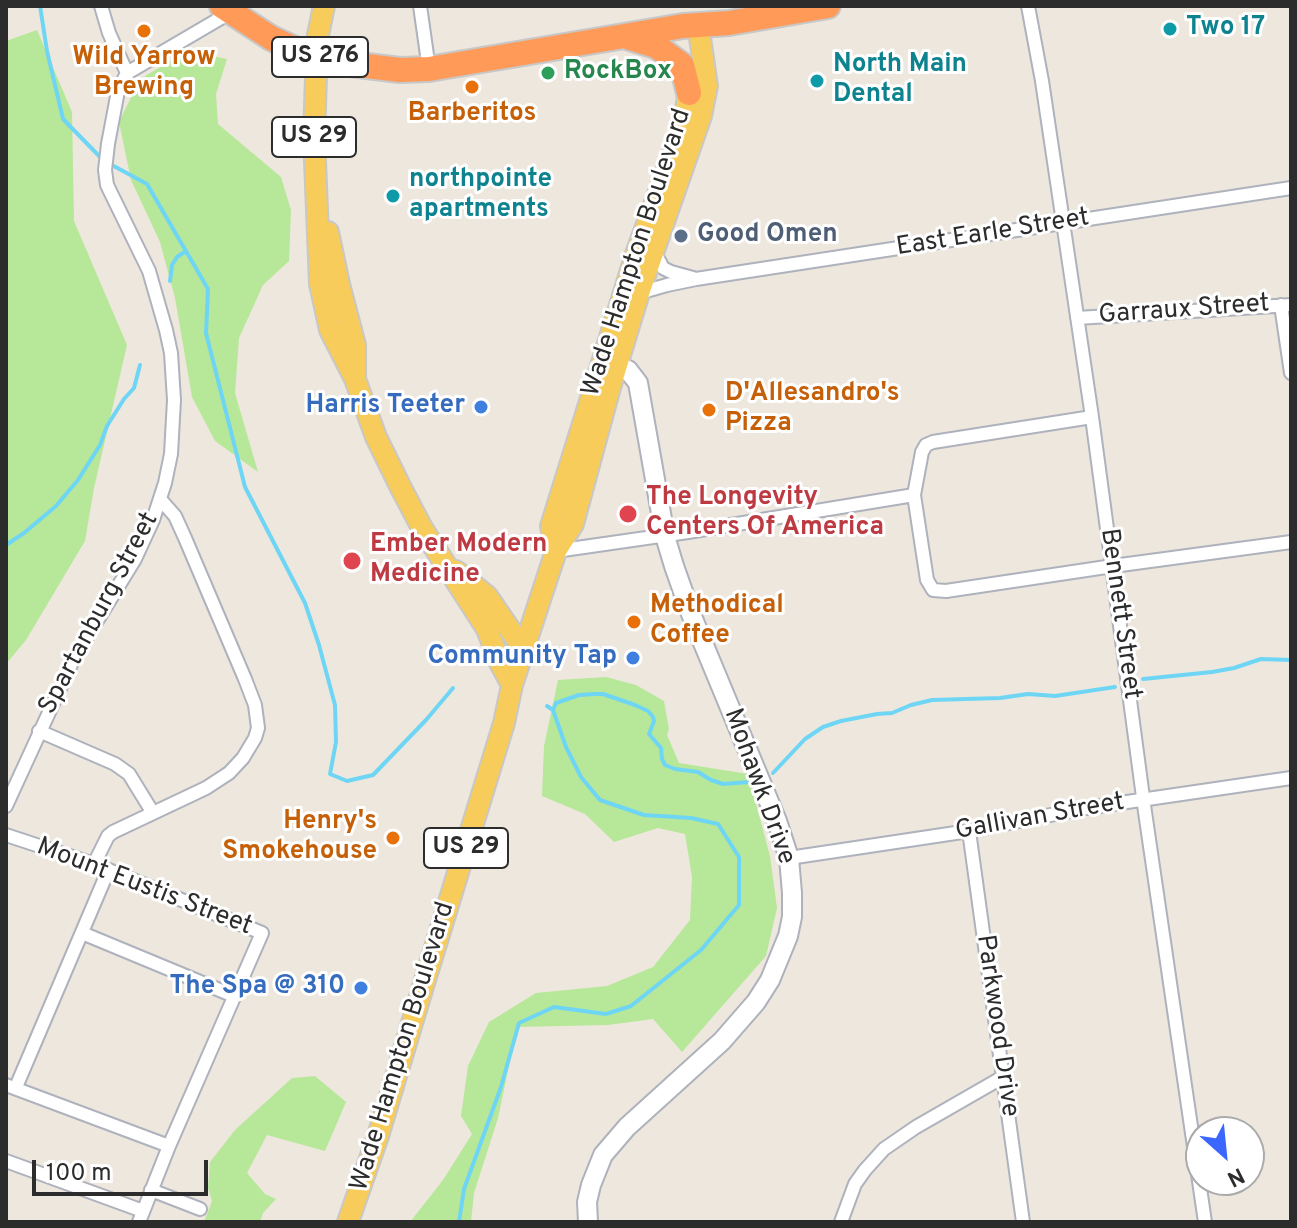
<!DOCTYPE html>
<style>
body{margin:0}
#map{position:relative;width:1297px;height:1228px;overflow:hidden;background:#eee7de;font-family:Overpass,sans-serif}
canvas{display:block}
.frame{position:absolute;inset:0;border:8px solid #2c2c2c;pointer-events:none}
.north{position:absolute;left:1185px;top:1116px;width:80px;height:80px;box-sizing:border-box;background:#fff;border:2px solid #ababab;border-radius:50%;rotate:153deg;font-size:22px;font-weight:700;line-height:32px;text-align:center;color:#2c2c2c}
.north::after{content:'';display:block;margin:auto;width:28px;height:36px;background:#3b67ff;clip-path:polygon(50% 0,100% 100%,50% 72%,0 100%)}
.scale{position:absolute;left:32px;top:1160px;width:176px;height:36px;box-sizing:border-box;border:4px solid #2c2c2c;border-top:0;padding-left:10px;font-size:24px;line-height:28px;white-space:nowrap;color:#2c2c2c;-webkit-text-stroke:6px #fff;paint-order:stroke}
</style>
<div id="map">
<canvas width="1297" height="1228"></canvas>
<div class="frame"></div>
<div class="north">N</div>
<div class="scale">100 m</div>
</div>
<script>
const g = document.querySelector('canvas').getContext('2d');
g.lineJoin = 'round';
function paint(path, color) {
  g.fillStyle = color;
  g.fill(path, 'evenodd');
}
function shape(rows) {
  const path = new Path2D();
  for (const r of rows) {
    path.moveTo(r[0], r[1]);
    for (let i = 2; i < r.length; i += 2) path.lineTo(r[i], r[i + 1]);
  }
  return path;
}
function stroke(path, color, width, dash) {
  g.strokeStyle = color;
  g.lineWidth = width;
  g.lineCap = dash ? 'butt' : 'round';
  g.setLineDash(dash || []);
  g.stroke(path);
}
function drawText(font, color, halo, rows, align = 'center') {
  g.font = font + ' Overpass,sans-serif';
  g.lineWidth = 6;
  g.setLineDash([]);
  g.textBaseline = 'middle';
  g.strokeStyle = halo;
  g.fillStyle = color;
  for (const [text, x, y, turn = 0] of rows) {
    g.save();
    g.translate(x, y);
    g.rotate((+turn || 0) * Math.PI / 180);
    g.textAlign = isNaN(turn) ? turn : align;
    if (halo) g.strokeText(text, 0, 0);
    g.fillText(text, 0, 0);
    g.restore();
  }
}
const green = shape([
 [37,30,72,112,74,221,127,345,94,488,85,541,26,640,6,664,6,41],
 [187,51,227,59,216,94,218,124,281,177,291,210,289,261,263,285,239,338,235,393,258,472,215,441,192,397,175,298,160,242,131,180,119,122,140,79],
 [606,677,636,685,664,701,669,729,667,735,679,763,748,774,770,856,777,908,766,956,682,1052,653,1019,608,1025,517,1027,498,1118,474,1193,471,1222,410,1222,443,1180,472,1134,461,1116,468,1066,489,1022,536,993,607,986,653,967,690,920,692,877,685,834,658,828,614,842,585,814,542,796,544,746,558,680],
 [315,1076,346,1102,325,1151,267,1135,247,1173,265,1194,276,1199,263,1213,260,1222,204,1222,212,1201,208,1188,210,1162,235,1130,292,1078]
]);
const stream = shape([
 [40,6,47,51,63,119,102,159],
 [110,164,147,184,208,289,206,333,245,487,305,603,319,645,335,705,336,742,330,774,347,781,373,775,426,720,453,688],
 [170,281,172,265,177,257,186,251],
 [6,545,24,533,56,506,78,480,100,445,107,426,124,399,134,388,140,365],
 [1143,679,1212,672,1234,668,1261,659,1291,660],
 [553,710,556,703,579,695,595,694,603,694,635,705,648,711,653,717,654,721,649,734,661,748,662,759,665,765,675,769,698,772,711,780,723,784,749,782],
 [773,773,805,739,823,727,841,721,877,714,892,713,911,705,932,700,1000,698,1028,694,1055,696,1115,687],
 [459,1222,464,1189,501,1087,519,1023,554,1007,606,1014,631,1006,701,950,739,905,739,857,718,824,691,818,644,815,600,800,581,777,566,747,553,710,547,706]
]);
const street = shape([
 [101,6,109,33,127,73],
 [420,6,429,69],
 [1028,6,1042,81,1092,417,1145,812,1205,1222],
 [654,251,663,268,671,272,693,278],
 [639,293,667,285,696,279,1291,188],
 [1281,305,1291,373],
 [1077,318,1291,305],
 [1092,417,933,442,926,445,922,452,914,495,927,580,933,590,946,591,1113,566,1291,542],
 [556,551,688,532,914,495],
 [39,731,115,764,129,774,153,813],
 [6,806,74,658,135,559,153,520,165,483,171,454,174,400,171,353,166,330,149,271,107,185,105,170,108,144,118,91,127,73,231,12,232,9],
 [969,831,1023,1222],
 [6,835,94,864,262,933,169,1146,139,1222],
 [789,858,969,831,1086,808,1291,778],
 [94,864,108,836,113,832,206,788,229,773,243,758,255,738,258,728,255,705,245,679,185,538,175,516,160,499],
 [82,933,234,996],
 [6,1085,169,1146],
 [16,1087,108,871],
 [6,1161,143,1211],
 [151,1190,200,1209],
 [841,1222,855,1184,865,1170,884,1149,916,1127,1003,1077]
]);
const secondary = shape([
 [588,1222,587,1202,591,1185,603,1155,627,1127,722,1041,756,1002,770,980,788,936,792,917,792,893,789,858,777,821,691,614,674,566,665,536,638,383,628,370,604,362]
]);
const primary = shape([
 [318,35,324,6],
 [316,77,314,136,320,284,330,330,355,379,376,437,401,488,422,528,487,629,500,663,512,685],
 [328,232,339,284,355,345,355,376],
 [556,551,551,526,636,254,679,137,685,116,691,77],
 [456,571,487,596,524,650],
 [348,1222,378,1136,425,980,504,723,512,685,556,551,573,524,609,391,639,293,701,116,707,86,698,24]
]);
const highway = shape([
 [222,6,271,38,297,50,342,63,400,70,429,69,683,26,729,23,828,6],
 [630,38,656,46,682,65,689,93]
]);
const primaryBridge = shape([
 [316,77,318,35]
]);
const markers = [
 [1170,29,8,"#0f9aa8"],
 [144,31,8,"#e8710a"],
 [548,73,8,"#2e9e5b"],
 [817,81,8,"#0f9aa8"],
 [472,87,8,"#e8710a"],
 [393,196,8,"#0f9aa8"],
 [681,236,8,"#5c6f8a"],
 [481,407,8,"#3f7fe0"],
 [709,410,8,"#e8710a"],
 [628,514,10,"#e0444e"],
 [352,561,10,"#e0444e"],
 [634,622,8,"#e8710a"],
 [633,658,8,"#3f7fe0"],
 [393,838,8,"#e8710a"],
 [361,988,8,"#3f7fe0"]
];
const shields = [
 [320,57,96],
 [314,137,84],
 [466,848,84]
];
const shieldNames = [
 ["US 276",320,57],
 ["US 29",314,137],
 ["US 29",466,848]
];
const cultureNames = [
 ["Two 17",1186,29],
 ["North Main",833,66],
 ["Dental",833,96],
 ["northpointe",409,181],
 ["apartments",409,211]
];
const foodNames = [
 ["Wild Yarrow",144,59],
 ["Brewing",144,89],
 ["Barberitos",472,115],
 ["D'Allesandro's",725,395,"left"],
 ["Pizza",725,425,"left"],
 ["Methodical",650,607,"left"],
 ["Coffee",650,637,"left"],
 ["Henry's",377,823,"right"],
 ["Smokehouse",377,853,"right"]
];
const leisureNames = [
 ["RockBox",564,73]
];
const streetNames = [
 ["East Earle Street",993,234,-9],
 ["Wade Hampton Boulevard",638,253,-72],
 ["Garraux Street",1184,311,-4],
 ["Spartanburg Street",100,614,-62],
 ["Bennett Street",1119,614,82],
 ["Mohawk Drive",758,787,70],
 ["Gallivan Street",1040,818,-10],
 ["Mount Eustis Street",144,888,21],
 ["Parkwood Drive",996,1026,82],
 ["Wade Hampton Boulevard",404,1047,-73]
];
const serviceNames = [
 ["Good Omen",697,236]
];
const shopNames = [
 ["Harris Teeter",465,407],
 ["Community Tap",617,658],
 ["The Spa @ 310",345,988]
];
const healthNames = [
 ["The Longevity",646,499],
 ["Centers Of America",646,529],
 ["Ember Modern",370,546],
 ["Medicine",370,576]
];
paint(green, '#b7e799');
stroke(stream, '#6ed6f4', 4);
stroke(street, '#aeb2bc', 16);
stroke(secondary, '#aeb2bc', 22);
stroke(primary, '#c8c8c8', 24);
stroke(highway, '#c8c8c8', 28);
stroke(street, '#fff', 12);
stroke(secondary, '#fff', 18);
stroke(primary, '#f7cc5b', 20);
stroke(highway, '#ff9a59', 24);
stroke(primaryBridge, '#c8c8c8', 24, []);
stroke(primaryBridge, '#f7cc5b', 20);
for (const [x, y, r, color] of markers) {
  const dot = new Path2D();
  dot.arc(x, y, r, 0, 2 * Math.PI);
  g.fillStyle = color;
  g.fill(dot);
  stroke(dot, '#fff', 3);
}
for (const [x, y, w] of shields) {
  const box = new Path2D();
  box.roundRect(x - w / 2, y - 20, w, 40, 6);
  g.fillStyle = '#fff';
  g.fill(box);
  stroke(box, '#2c2c2c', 2);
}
drawText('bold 24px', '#2c2c2c', null, shieldNames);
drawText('bold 26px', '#0d838f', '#fff', cultureNames, 'left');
drawText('bold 26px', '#c56008', '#fff', foodNames);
drawText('bold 26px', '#27864d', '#fff', leisureNames, 'left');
drawText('26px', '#2c2c2c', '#fff', streetNames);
drawText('bold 26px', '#4e5e75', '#fff', serviceNames, 'left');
drawText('bold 26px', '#366cbe', '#fff', shopNames, 'right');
drawText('bold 26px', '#be3a42', '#fff', healthNames, 'left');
</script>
